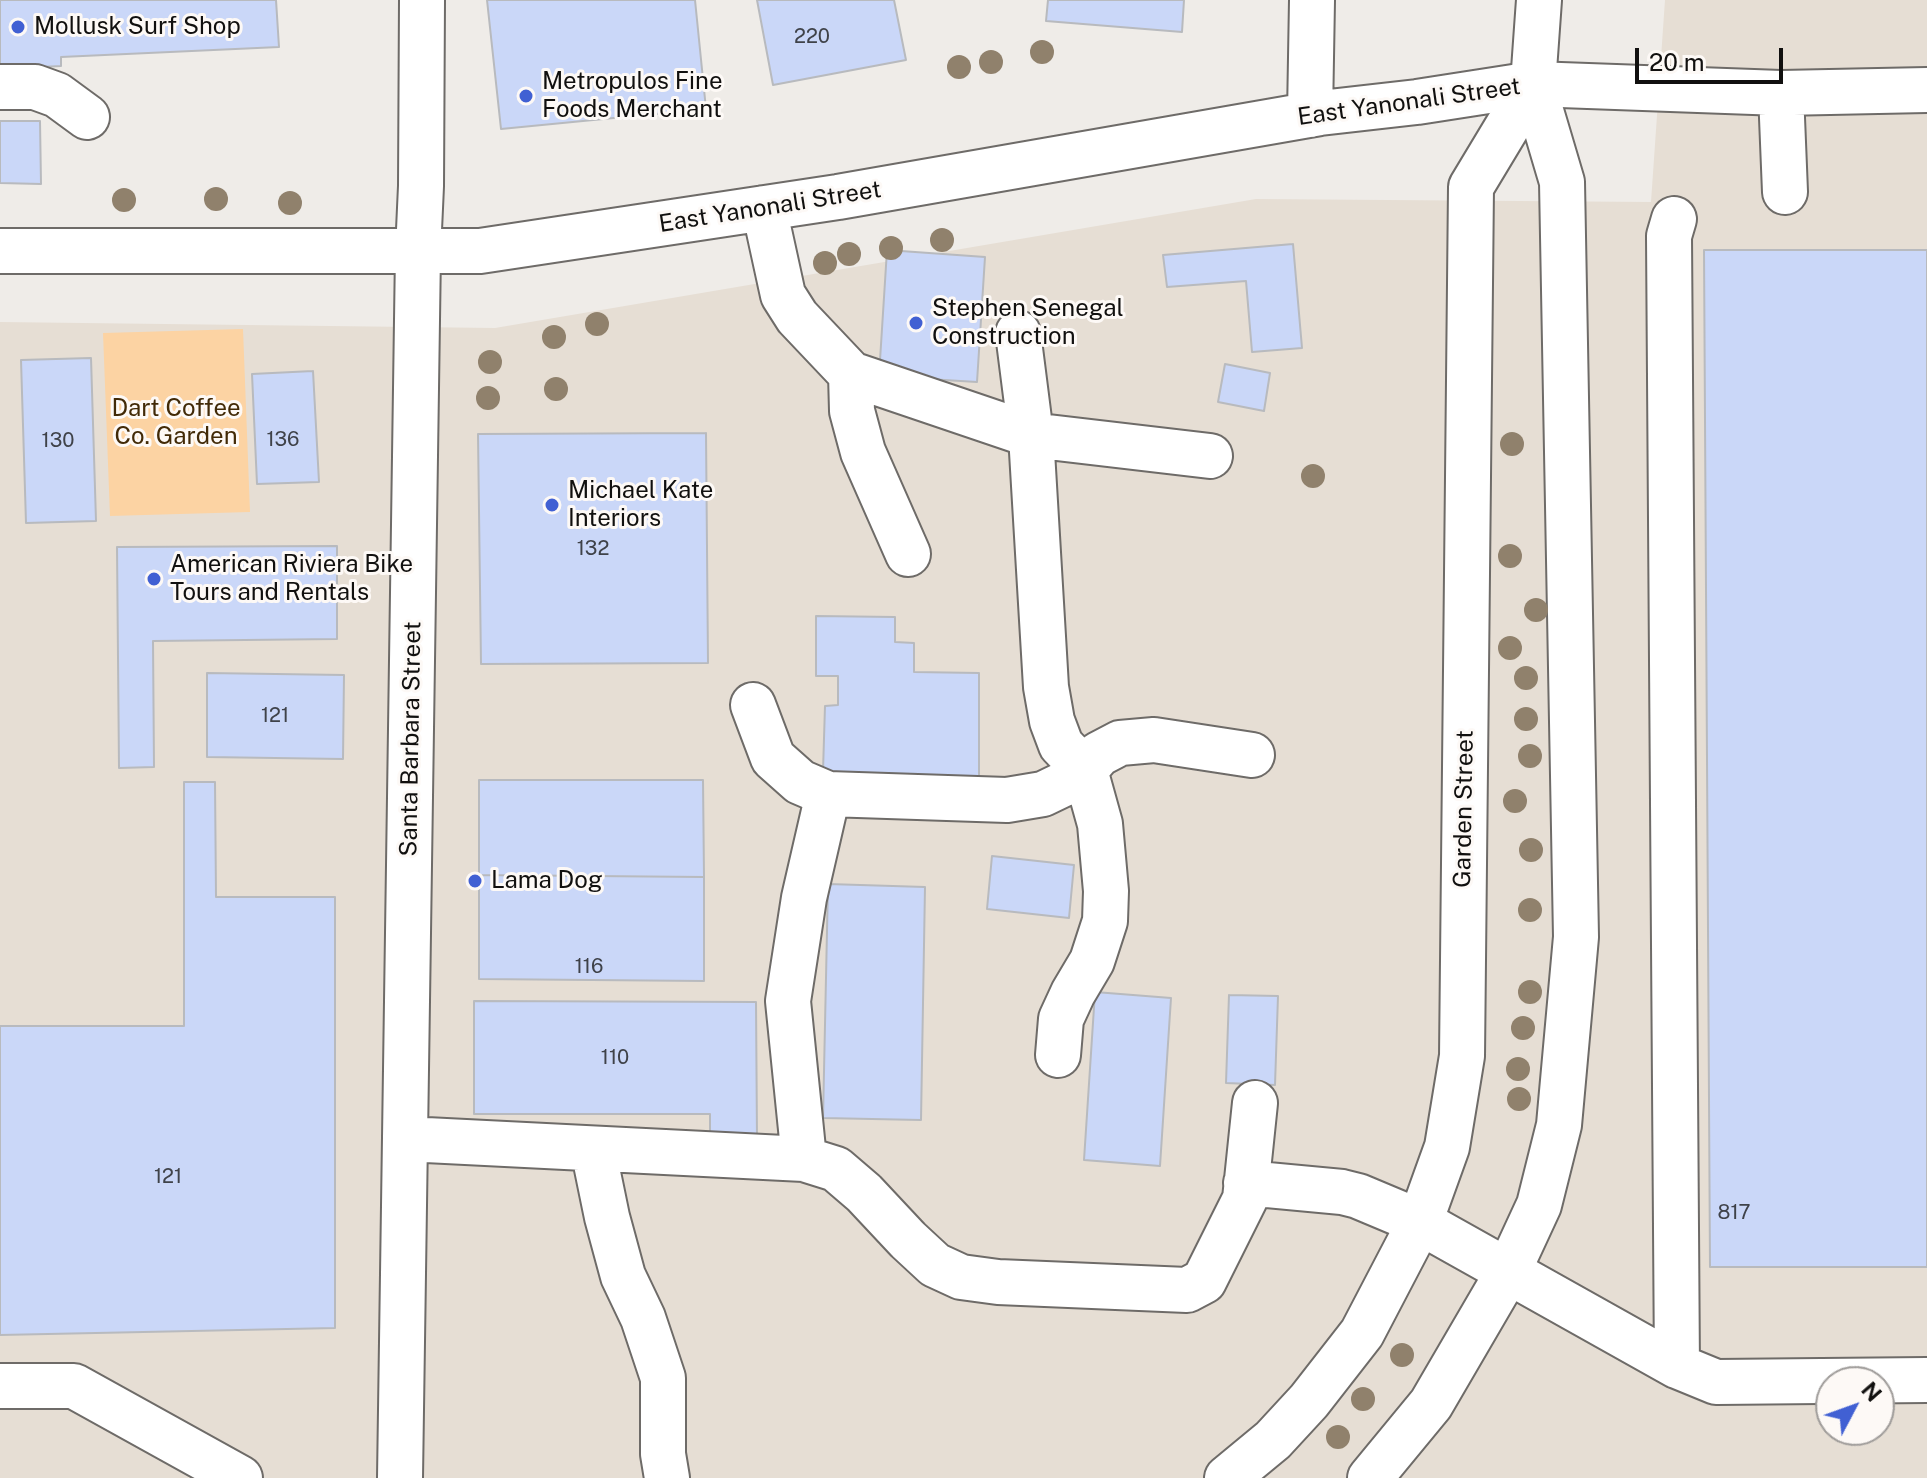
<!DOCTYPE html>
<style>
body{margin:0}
#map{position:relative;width:1927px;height:1478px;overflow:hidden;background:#efece8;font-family:"Public Sans",sans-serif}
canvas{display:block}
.north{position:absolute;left:1815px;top:1366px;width:80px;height:80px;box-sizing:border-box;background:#fdf9f6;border:2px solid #9f9c9a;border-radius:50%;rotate:49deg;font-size:22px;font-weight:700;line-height:32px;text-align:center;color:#11100f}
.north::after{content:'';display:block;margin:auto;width:28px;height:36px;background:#4160d3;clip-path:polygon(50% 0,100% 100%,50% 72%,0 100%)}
.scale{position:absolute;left:1635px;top:48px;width:148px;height:36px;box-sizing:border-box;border:4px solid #11100f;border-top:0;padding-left:10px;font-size:24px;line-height:28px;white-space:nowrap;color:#11100f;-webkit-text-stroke:6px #fdf9f6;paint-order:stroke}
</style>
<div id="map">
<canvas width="1927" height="1478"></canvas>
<div class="north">N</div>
<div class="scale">20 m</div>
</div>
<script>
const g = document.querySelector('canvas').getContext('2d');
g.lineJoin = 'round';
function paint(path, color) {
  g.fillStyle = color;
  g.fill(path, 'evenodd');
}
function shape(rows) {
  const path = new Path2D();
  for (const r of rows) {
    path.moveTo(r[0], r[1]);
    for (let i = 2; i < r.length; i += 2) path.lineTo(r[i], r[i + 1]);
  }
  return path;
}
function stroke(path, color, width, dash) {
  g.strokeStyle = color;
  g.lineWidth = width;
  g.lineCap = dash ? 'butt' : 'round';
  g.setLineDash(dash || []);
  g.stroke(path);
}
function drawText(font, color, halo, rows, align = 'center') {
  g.font = font + ' "Public Sans",sans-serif';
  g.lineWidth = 6;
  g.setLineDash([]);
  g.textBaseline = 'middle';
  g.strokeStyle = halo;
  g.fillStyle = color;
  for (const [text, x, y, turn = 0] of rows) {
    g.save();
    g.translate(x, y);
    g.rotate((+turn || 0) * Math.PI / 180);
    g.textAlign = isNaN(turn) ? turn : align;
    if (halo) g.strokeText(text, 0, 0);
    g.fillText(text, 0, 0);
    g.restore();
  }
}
const built = shape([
 [1665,0,1927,0,1927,1478,0,1478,0,322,495,328,1256,199,1651,202],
 [1831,1382,1879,1382,1879,1430,1831,1430]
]);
const green = shape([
 [243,329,250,512,110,516,103,333]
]);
const building = shape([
 [0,0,276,0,279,47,61,57,61,66,0,69,0,0],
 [487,0,695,0,706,109,501,129,487,0],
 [757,0,894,0,906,60,773,85,757,0],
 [1048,0,1184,0,1182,32,1046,21,1048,0],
 [0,121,40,121,41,184,0,183,0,121],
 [1293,244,1302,348,1252,352,1246,281,1167,287,1163,255,1293,244],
 [887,250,985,257,977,382,879,376,887,250],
 [1704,250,1927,250,1927,1267,1710,1267,1704,250],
 [91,358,96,521,26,523,21,360,91,358],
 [1225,364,1270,373,1264,411,1218,402,1225,364],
 [313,371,319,482,257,484,252,374,313,371],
 [706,433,708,663,481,664,478,434,706,433],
 [337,546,337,639,153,641,154,767,119,768,117,547,337,546],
 [816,616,895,617,895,642,914,643,914,672,979,673,979,781,823,771,825,706,838,705,838,676,816,676,816,616],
 [207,673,344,675,343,759,207,757,207,673],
 [479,780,703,780,704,877,479,875,479,780],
 [184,782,215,782,216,897,335,897,335,1328,0,1335,0,1026,184,1026,184,782],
 [992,856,1074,865,1069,918,987,909,992,856],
 [479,875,704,877,704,981,479,979,479,875],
 [828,884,925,887,921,1120,823,1118,828,884],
 [1095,992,1171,998,1160,1166,1084,1160,1095,992],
 [1229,995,1278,996,1275,1085,1226,1083,1229,995],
 [474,1001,756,1002,757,1139,710,1139,710,1114,474,1114,474,1001]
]);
const minor = shape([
 [0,87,35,87,57,95,87,117],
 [1781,93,1785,192],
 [1310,115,1312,0],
 [764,208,783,295,797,317,851,374,1031,435,1046,687,1052,721,1061,745,1085,770,1100,824,1106,891,1105,921,1092,961,1073,993,1061,1019,1058,1055],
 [1674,219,1669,236,1677,1366],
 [0,251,480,251,838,197,1320,113,1417,102,1533,84,1781,93,1927,90],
 [1018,333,1031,435,1210,456],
 [851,374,852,411,863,452,908,554],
 [753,705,773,758,800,782,828,794],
 [406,1139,804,1159,836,1169,864,1193,908,1240,935,1265,961,1277,998,1282,1187,1290,1204,1281,1245,1199,1255,1103],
 [593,1149,607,1217,623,1276,643,1318,663,1378,663,1454,667,1478],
 [804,1159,788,1001,804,898,828,794,1007,800,1043,794,1070,781,1085,770,1099,754,1120,743,1154,740,1252,755],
 [1246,1183,1342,1192,1358,1196,1420,1222,1677,1366,1716,1382,1927,1380],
 [0,1386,74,1386,240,1478],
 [400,1478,418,252,421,186,422,0]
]);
const major = shape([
 [1227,1478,1273,1440,1309,1401,1362,1333,1420,1222,1447,1147,1462,1056,1471,187,1533,84],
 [1370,1478,1431,1404,1508,1272,1539,1205,1559,1125,1576,937,1562,182,1533,84,1539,0]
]);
const trees = [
 [1042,52],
 [991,62],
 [959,67],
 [216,199],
 [124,200],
 [290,203],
 [942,240],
 [891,248],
 [849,254],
 [825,263],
 [597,324],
 [554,337],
 [490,362],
 [556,389],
 [488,398],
 [1512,444],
 [1313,476],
 [1510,556],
 [1536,610],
 [1510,648],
 [1526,678],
 [1526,719],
 [1530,756],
 [1515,801],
 [1531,850],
 [1530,910],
 [1530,992],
 [1523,1028],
 [1518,1069],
 [1519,1099],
 [1402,1355],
 [1363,1399],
 [1338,1437]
];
const markers = [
 [18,27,8,"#4160d3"],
 [526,96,8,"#4160d3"],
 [916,323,8,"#4160d3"],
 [552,505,8,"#4160d3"],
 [154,579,8,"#4160d3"],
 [475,881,8,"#4160d3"]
];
const numberNames = [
 ["220",812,37],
 ["136",283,440],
 ["130",58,441],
 ["132",593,549],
 ["121",275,716],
 ["116",589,967],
 ["110",615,1058],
 ["121",168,1177],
 ["817",1734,1213]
];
const poiNames = [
 ["Mollusk Surf Shop",34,27],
 ["Metropulos Fine",542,82],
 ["Foods Merchant",542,110],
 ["Stephen Senegal",932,309],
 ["Construction",932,337],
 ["Michael Kate",568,491],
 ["Interiors",568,519],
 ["American Riviera Bike",170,565],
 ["Tours and Rentals",170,593],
 ["Lama Dog",491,881]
];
const streetNames = [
 ["East Yanonali Street",1409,102,-8],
 ["East Yanonali Street",770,207,-9],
 ["Santa Barbara Street",411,739,-89],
 ["Garden Street",1464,809,-89]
];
const parkNames = [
 ["Dart Coffee",176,409],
 ["Co. Garden",176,437]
];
paint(built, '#e6ded4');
paint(green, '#fcd3a3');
paint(building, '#cad7f8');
stroke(building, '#b8babe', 2);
stroke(minor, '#6e6b68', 48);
stroke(major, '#6e6b68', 48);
stroke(minor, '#fff', 44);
stroke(major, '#fff', 44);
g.fillStyle = '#90816c';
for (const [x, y] of trees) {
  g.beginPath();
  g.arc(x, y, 12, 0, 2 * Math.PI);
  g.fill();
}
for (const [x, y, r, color] of markers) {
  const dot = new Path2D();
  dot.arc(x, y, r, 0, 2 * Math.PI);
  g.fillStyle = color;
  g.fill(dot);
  stroke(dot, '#fdf9f6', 3);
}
drawText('20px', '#3f4249', null, numberNames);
drawText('24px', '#11100f', '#fdf9f6', poiNames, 'left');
drawText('24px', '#11100f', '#fdf9f6', streetNames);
drawText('24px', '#422a07', '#fdf9f6', parkNames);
</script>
